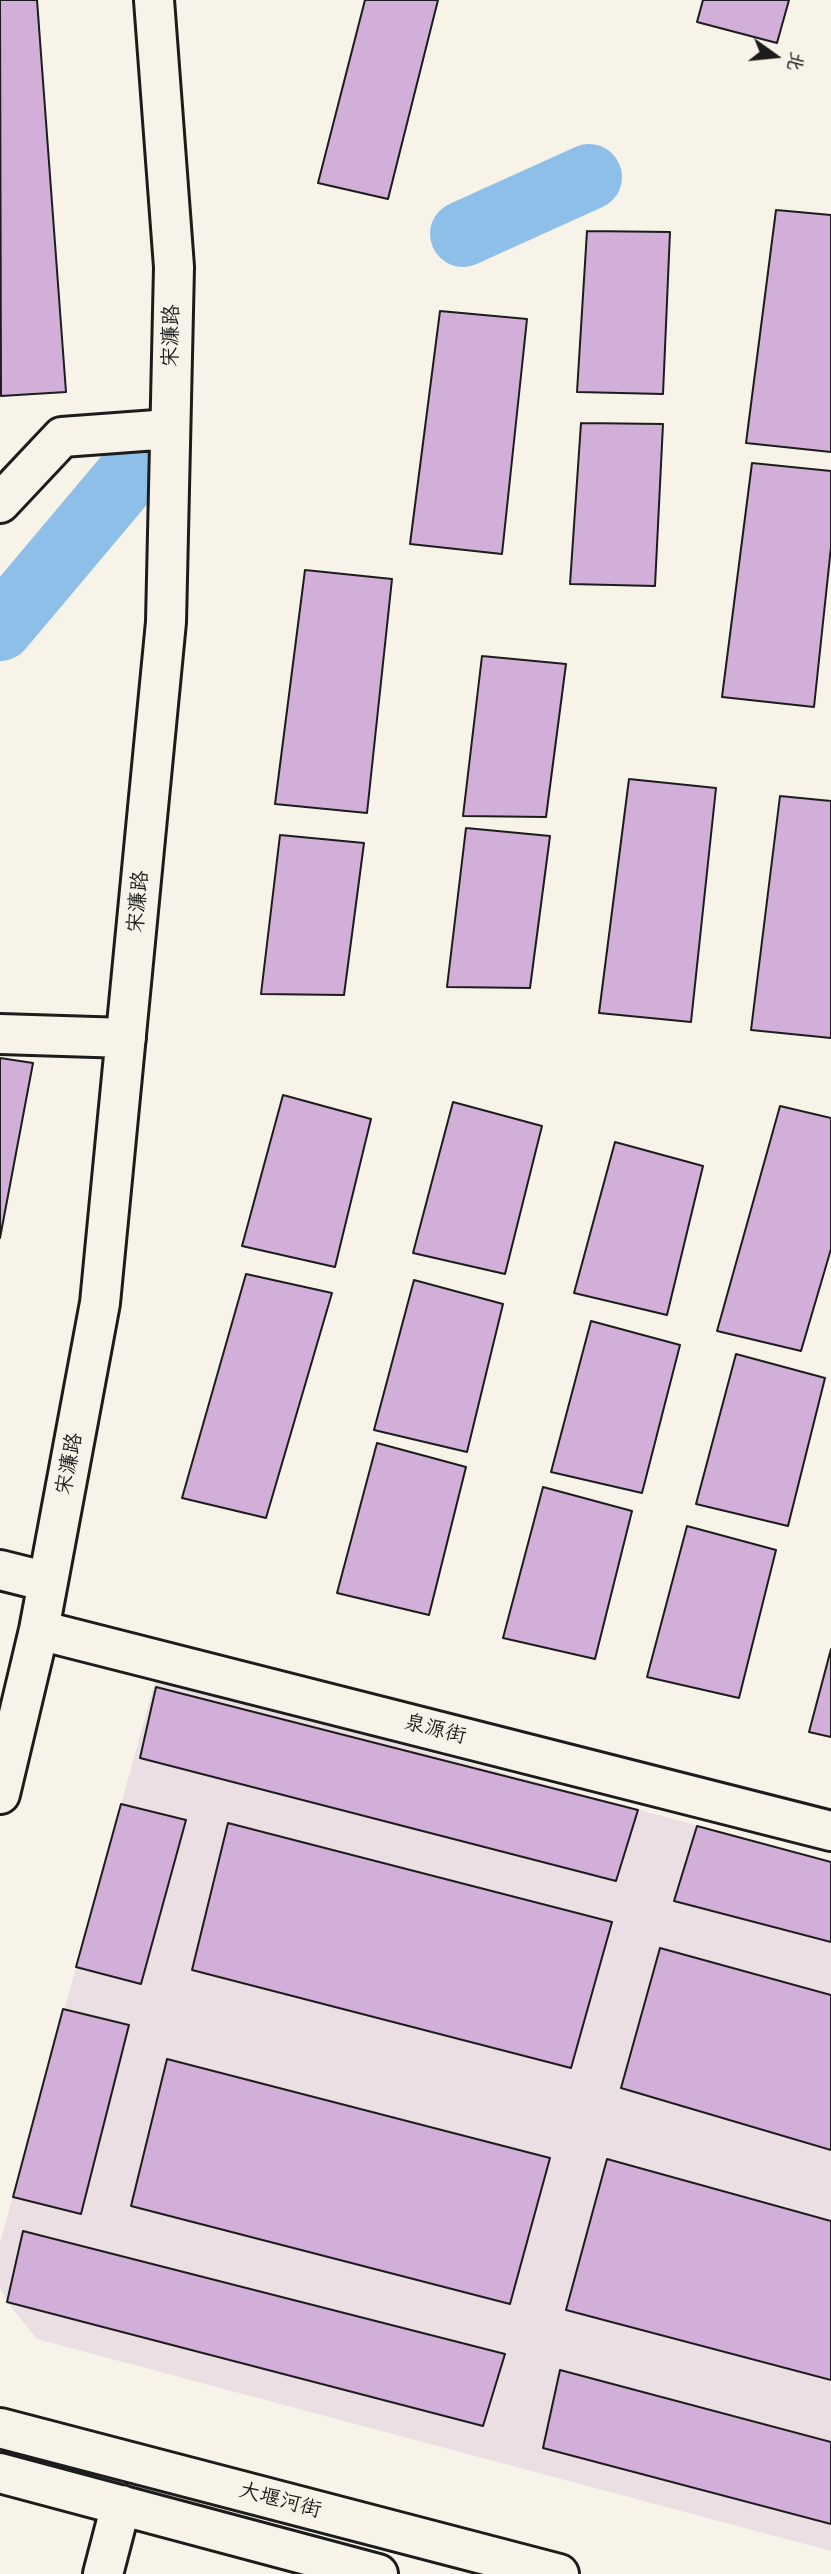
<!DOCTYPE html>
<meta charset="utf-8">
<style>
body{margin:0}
#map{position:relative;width:831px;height:2574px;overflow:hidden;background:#f7f3e8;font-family:Pangolin,"LXGW WenKai TC",sans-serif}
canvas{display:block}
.north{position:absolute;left:740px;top:21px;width:70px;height:70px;-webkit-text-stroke:5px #f7f3e8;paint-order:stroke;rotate:105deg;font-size:19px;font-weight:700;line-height:28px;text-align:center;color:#1c1c1c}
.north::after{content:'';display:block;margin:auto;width:24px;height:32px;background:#1c1c1c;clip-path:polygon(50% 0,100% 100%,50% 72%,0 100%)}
</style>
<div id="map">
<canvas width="831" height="2574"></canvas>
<div class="north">北</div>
</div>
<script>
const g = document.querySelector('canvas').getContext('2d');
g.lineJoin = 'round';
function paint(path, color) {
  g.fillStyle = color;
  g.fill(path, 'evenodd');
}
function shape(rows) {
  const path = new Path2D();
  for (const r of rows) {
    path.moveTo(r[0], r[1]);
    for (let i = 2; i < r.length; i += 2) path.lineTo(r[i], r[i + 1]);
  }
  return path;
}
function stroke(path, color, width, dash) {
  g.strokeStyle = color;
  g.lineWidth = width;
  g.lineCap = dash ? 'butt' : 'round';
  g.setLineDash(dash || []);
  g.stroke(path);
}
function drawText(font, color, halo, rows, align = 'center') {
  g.font = font + ' Pangolin,"LXGW WenKai TC",sans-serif';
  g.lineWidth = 5;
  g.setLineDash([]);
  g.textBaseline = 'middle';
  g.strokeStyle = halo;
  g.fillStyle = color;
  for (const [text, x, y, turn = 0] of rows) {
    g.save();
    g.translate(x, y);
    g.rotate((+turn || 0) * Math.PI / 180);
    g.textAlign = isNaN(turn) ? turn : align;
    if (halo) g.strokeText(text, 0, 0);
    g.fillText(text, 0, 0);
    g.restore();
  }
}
const built = shape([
 [156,1678,831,1862,831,2551,37,2339,7,2302,0,2287,0,2243]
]);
const river = shape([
 [463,234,589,177],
 [0,628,127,477]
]);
const building = shape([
 [0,0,37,0,66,392,1,396,0,0],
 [365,0,438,0,388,199,318,183,365,0],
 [703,0,789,0,777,43,697,22,703,0],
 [776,210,831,215,831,452,746,443,776,210],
 [587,231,670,232,663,394,577,392,587,231],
 [440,311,527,319,502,554,410,544,440,311],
 [581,423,663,424,655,586,570,584,581,423],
 [752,463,831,471,831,547,814,707,722,697,752,463],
 [305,570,392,579,367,813,275,804,305,570],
 [482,656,566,664,546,817,463,816,482,656],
 [629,779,716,788,691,1022,599,1013,629,779],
 [780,796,831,801,831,1038,751,1030,780,796],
 [466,828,550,836,530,988,447,987,466,828],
 [280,835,364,843,344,995,261,994,280,835],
 [0,1058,33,1063,0,1238,0,1058],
 [283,1095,371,1119,335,1267,242,1246,283,1095],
 [453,1102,542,1126,505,1274,413,1253,453,1102],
 [780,1106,831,1118,831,1249,801,1351,717,1331,780,1106],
 [615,1142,703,1166,667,1315,574,1293,615,1142],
 [246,1274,332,1293,266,1518,182,1498,246,1274],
 [414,1280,503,1304,467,1452,374,1430,414,1280],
 [591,1321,680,1345,642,1493,551,1472,591,1321],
 [736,1354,825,1378,788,1526,696,1504,736,1354],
 [377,1443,466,1467,429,1615,337,1593,377,1443],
 [543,1487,632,1511,595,1659,503,1638,543,1487],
 [687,1526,776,1550,739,1698,647,1677,687,1526],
 [831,1649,831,1737,809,1732,831,1649],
 [156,1687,638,1810,616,1881,140,1758,156,1687],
 [121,1804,186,1820,141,1984,76,1967,121,1804],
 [228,1823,612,1922,571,2068,192,1970,228,1823],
 [697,1826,831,1862,831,1942,674,1901,697,1826],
 [660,1948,831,1995,831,2150,621,2088,660,1948],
 [63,2009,129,2025,81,2214,13,2197,63,2009],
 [167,2059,550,2158,510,2304,131,2206,167,2059],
 [607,2159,831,2221,831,2380,566,2310,607,2159],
 [23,2231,505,2354,483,2426,7,2302,23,2231],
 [560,2370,831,2442,831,2524,543,2448,560,2370]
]);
const minor = shape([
 [0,503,62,437,170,429],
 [0,1034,126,1038],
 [0,1570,48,1582],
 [39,1630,831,1831],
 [0,1794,39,1630,100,1303,166,622,174,267,154,0],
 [0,2428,559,2574],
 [0,2473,378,2574],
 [103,2574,121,2505]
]);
const streetNames = [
 ["宋濂路",172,336,-89],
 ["宋濂路",139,902,-85],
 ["宋濂路",70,1464,-79],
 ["泉源街",435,1730,14],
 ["大堰河街",280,2501,15]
];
paint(built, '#ecdfe4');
stroke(river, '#8ebfe9', 66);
paint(building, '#d2afd9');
stroke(building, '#1c1c1c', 2);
stroke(minor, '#1c1c1c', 44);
stroke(minor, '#f7f3e8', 38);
drawText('21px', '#1c1c1c', '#f7f3e8', streetNames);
</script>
